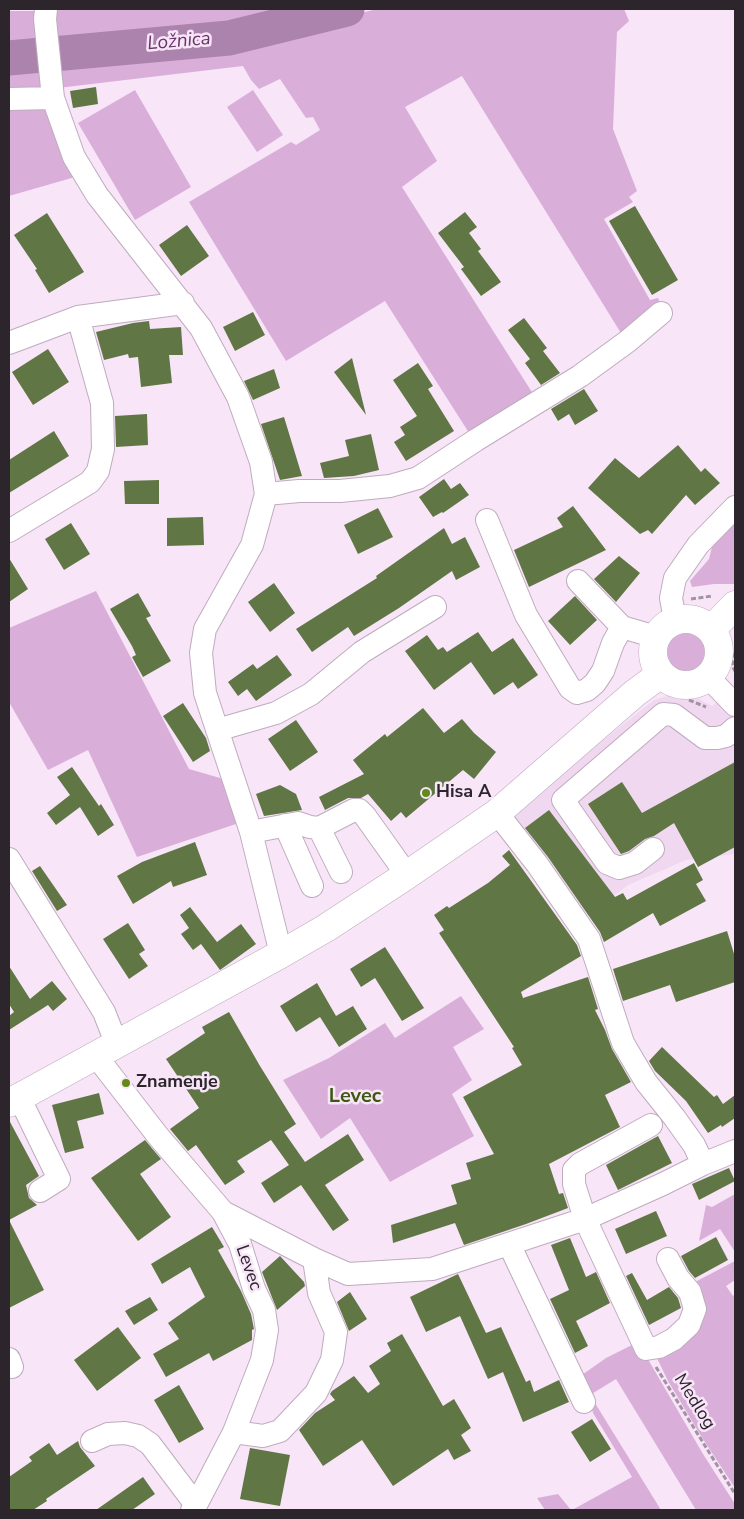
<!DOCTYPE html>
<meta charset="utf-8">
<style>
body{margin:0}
#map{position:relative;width:744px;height:1519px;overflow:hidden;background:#f8e5f8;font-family:"Nunito Sans",sans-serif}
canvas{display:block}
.frame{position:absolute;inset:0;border:10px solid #2c252c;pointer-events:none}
</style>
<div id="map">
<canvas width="744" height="1519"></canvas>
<div class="frame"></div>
</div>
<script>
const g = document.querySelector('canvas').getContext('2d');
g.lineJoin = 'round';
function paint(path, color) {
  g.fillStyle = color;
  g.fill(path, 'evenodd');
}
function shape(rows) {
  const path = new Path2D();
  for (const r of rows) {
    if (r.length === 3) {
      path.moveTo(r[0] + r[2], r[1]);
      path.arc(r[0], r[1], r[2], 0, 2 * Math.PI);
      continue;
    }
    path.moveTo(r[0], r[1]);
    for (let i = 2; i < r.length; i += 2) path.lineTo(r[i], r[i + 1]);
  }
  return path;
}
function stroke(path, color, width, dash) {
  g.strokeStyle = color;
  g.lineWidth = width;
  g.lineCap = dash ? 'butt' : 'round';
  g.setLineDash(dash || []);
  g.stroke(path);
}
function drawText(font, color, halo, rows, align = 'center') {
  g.font = font + ' "Nunito Sans",sans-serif';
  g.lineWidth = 5;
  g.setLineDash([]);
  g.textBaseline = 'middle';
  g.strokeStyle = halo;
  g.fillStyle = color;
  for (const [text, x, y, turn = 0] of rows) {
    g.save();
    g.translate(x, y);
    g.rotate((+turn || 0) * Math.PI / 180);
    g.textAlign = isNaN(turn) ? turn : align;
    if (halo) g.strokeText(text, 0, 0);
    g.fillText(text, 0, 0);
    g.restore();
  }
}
const built = shape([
 [735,688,735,854,686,860,628,885,581,921,506,817,654,700,678,693,692,695,712,706]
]);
const green = shape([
 [54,9,313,9,264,20,56,48],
 [377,9,624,9,629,21,617,32,613,129,637,191,629,197,633,202,604,219,650,300,658,298,660,303,624,338,462,76,405,107,437,161,402,187,535,397,471,436,385,301,286,361,189,202,291,142,296,145,320,130,313,117,306,118,280,79,259,89,251,80,243,66,58,88,58,63,240,43],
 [9,11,35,11,43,45,9,49],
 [47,65,46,89,9,93,9,68],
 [135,90,191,187,135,220,78,123],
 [253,90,283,135,257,152,227,107],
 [9,104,48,110,75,177,9,196],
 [735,523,735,584,714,584,692,587,690,581,709,559,712,547],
 [96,591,189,769,227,780,236,824,137,857,88,750,48,770,9,702,9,628],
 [686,653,25],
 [461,996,484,1029,453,1047,472,1080,452,1094,474,1136,390,1182,350,1118,321,1139,283,1080,329,1058,385,1023,395,1038],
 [735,1194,735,1252,720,1229,699,1241,706,1205,712,1207],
 [735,1261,735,1280,726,1286,733,1296,735,1294,735,1488,701,1436,668,1381,656,1356,688,1339,703,1321,705,1301,695,1282],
 [638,1342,703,1454,735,1504,735,1510,696,1510,616,1379,590,1395,661,1510,572,1510,632,1477,593,1413,591,1404,579,1377,606,1358],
 [558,1494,571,1510,545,1510,537,1498]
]);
const river = shape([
 [9,58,229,38,347,9]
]);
const building = shape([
 [96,87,98,104,73,108,70,91],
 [635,206,678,280,652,295,609,221],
 [465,212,477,227,469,233,481,249,478,251,501,282,481,296,461,269,464,267,438,233],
 [47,213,84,272,49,293,35,270,37,269,14,235],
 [187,225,209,256,181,276,159,245],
 [253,312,265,335,235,351,223,327],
 [524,318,547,348,543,351,560,373,541,385,525,363,530,359,508,330],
 [149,321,150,329,181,327,183,355,169,355,172,383,141,387,138,357,129,358,128,354,104,360,96,332,133,323],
 [48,349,69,382,33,405,12,372],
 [352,358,366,415,334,372],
 [418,363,433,386,428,389,454,431,406,461,394,442,405,435,400,427,417,416,393,380],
 [274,369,280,388,253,400,244,381],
 [584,389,598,411,575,425,569,414,558,421,551,409],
 [147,414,148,445,116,447,115,416],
 [284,417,302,476,280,480,261,424],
 [54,431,69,456,9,493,9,460],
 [371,434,379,470,354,476,324,478,320,463,349,456,345,440],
 [678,445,701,472,705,468,720,483,695,505,686,495,652,534,648,530,640,534,588,488,615,458,639,478],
 [444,479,451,489,460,483,469,495,443,513,442,512,433,517,419,497],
 [159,480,159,504,125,504,124,481],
 [573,506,606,550,529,587,514,550,563,527,557,518],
 [378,508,393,537,358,554,344,525],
 [203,517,204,545,167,546,167,518],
 [71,523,90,554,64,570,45,539],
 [444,528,452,544,465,537,480,567,456,580,452,571,399,608,354,636,348,627,312,652,296,629,377,578,376,576],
 [619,556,640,573,616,602,594,579],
 [9,558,28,589,9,602],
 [274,583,295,613,270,632,248,602],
 [138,593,151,616,146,618,171,661,143,677,132,657,136,655,132,646,110,609],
 [575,596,597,620,570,645,548,621],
 [478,632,492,652,513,638,538,675,518,689,513,682,494,695,471,662,434,690,405,651,427,635,438,650,443,647,447,652],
 [277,655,292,675,256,701,247,689,238,696,228,682,253,664,257,669],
 [183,703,206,738,210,751,193,762,163,716],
 [423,708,444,733,462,719,474,733,496,752,474,779,463,770,406,818,401,812,391,821,368,794,361,798,348,798,325,810,319,797,364,774,353,760,385,734,387,737],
 [296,720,318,752,290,771,268,739],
 [735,762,735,847,698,867,674,823,654,836,645,839,629,851,621,854,588,804,622,782,642,813],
 [72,767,99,806,101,804,114,825,98,836,80,807,56,825,47,813,70,795,57,777],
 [280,785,296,794,302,810,264,816,256,794],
 [549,810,615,897,623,893,627,900,694,863,703,880,696,884,706,901,660,926,653,913,604,942,600,932,548,857,525,828],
 [195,842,207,875,173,887,171,881,133,904,117,876,142,862],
 [509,850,577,945,581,956,521,992,523,998,588,977,598,1009,595,1010,605,1030,612,1049,631,1082,605,1095,620,1127,549,1164,559,1194,563,1193,568,1208,526,1224,464,1245,455,1223,393,1243,391,1225,457,1204,451,1185,471,1179,466,1163,494,1154,463,1097,522,1065,512,1048,514,1047,439,933,444,930,434,915,447,906,449,908,488,883,510,865,502,856],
 [40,866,67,905,57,911,32,871],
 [190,907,217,942,241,924,256,944,220,970,201,944,193,950,181,934,189,928,180,915],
 [128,923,145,950,139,954,148,966,129,979,103,939],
 [727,931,735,957,735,982,676,1002,670,985,623,1001,613,969],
 [385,947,424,1008,402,1021,375,978,361,987,350,969],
 [9,966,30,999,52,981,67,999,53,1011,48,1005,9,1030,9,1016,14,1012,9,1004],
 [317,983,336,1016,353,1006,367,1029,339,1047,320,1017,296,1032,280,1006],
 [229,1012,260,1066,296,1124,284,1132,305,1162,348,1134,364,1160,325,1185,349,1220,333,1231,301,1185,274,1203,261,1183,289,1165,271,1140,237,1161,245,1172,225,1185,196,1145,188,1151,170,1129,199,1108,166,1059,205,1033,202,1027],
 [662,1047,714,1097,717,1095,723,1104,735,1095,735,1118,722,1127,721,1125,708,1133,686,1101,655,1071,649,1061],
 [99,1093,104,1114,77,1121,84,1148,65,1153,52,1105],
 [9,1120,39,1176,26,1185,29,1198,37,1205,9,1220],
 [658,1136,672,1163,618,1190,606,1165],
 [145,1140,161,1159,140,1174,171,1217,138,1241,91,1178],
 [729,1168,735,1181,699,1200,692,1184],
 [656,1211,667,1236,626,1254,615,1229],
 [9,1220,44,1290,9,1308],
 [212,1227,224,1247,218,1250,241,1291,251,1314,254,1329,252,1330,252,1340,213,1361,209,1353,166,1377,153,1354,179,1339,168,1323,205,1297,190,1267,162,1284,151,1264],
 [716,1237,728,1260,695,1278,689,1271,681,1256],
 [570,1238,586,1277,596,1272,610,1303,576,1321,588,1346,575,1353,550,1299,569,1290,551,1245],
 [280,1256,304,1282,305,1286,277,1310,262,1272],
 [632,1273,647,1300,669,1287,678,1298,681,1308,649,1325,626,1276],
 [458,1274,486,1333,501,1327,526,1382,530,1380,534,1392,559,1380,569,1402,523,1422,503,1372,488,1379,460,1316,426,1332,410,1297],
 [350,1292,367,1319,349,1331,337,1302],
 [150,1297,158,1310,134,1325,125,1311],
 [118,1327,141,1358,97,1391,74,1360],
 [402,1334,443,1406,454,1399,471,1428,461,1435,471,1451,454,1460,448,1449,393,1486,362,1440,323,1466,299,1430,315,1413,335,1400,330,1394,332,1391,354,1376,368,1393,380,1384,369,1366,391,1351,387,1343],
 [179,1385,204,1429,179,1443,154,1400],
 [592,1419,611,1449,590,1462,571,1432],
 [78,1441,80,1447,95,1466,46,1499,47,1501,33,1510,9,1510,9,1477,32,1461,29,1457,49,1443,57,1455],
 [250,1448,290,1455,280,1506,240,1499],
 [143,1477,155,1494,132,1510,96,1510]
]);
const path = shape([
 [691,599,712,596],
 [735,653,732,666,735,671],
 [689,700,706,707],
 [656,1367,735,1494]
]);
const minor = shape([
 [46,9,45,19,53,98,74,157,97,195,201,328,238,397,261,462,266,494,252,545,205,629,201,653,205,693,251,832,281,954],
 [9,99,53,98],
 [9,343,78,317,183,303],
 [266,494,299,491,340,491,390,486,418,478,476,440,580,376,628,341,661,313],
 [487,520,526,615,570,688,577,693,587,690,595,683,603,671,613,643,622,627,656,637],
 [9,531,90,482,98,471,103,449,102,403,78,317],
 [578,581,622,627],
 [675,620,671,598,675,578,698,545,735,507],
 [708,677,735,705],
 [217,730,276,713,311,694,362,652,435,607],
 [497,813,537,864,589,939,623,1043,646,1082,674,1117,694,1145,703,1164],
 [285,825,312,886],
 [319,828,341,872],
 [251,832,298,823,310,827,319,828,354,810,359,810,365,816,407,875],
 [653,849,635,863,619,868,607,863,563,800,663,714,674,715,705,738,717,738,726,736,735,728],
 [9,859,104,1012,117,1045],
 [96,1056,158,1136,223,1212,240,1244,254,1289,264,1310,267,1330,262,1360,234,1432,196,1505,192,1510],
 [19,1097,59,1179,40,1191],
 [651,1125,580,1164,574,1170,574,1184,585,1219,646,1349,659,1347,674,1339,689,1325,695,1309,690,1292,678,1278,668,1259],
 [223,1212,314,1259,348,1274,432,1269,585,1219,663,1184,703,1164,735,1151],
 [509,1244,584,1402],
 [9,1359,12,1367],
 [234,1432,263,1436,280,1431,316,1393,332,1360,336,1332,319,1293,314,1259],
 [92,1441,108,1434,125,1433,138,1436,150,1444,196,1505]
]);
const major = shape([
 [686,652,33],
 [711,630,735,605],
 [9,1103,281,954,326,928,407,875,497,813,635,693,661,674]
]);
const markers = [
 [426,793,5,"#618a16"],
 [126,1083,5,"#618a16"]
];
const poiNames = [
 ["Hisa A",436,793],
 ["Znamenje",136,1083]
];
const streetNames = [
 ["Levec",248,1268,71],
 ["Medlog",694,1402,58]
];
const waterNames = [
 ["Ložnica",179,42,-5]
];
const quarterNames = [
 ["Levec",355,1097]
];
paint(built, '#f0d8f0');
paint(green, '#d9afda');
stroke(river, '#ac83ac', 35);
paint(building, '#607645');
stroke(minor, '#beacbe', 24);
stroke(major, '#beacbe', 29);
stroke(path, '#a193a1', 3, [5, 2.5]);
stroke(minor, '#fff', 22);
stroke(major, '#fff', 28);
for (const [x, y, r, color] of markers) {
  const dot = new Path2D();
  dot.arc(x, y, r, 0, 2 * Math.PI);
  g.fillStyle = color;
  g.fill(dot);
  stroke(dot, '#f8e5f8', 2);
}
drawText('bold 18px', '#2c252c', '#f8e5f8', poiNames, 'left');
drawText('18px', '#2c252c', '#f8e5f8', streetNames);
drawText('italic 19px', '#68346a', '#f8e5f8', waterNames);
drawText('bold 20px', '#3e5811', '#f8e5f8', quarterNames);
</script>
